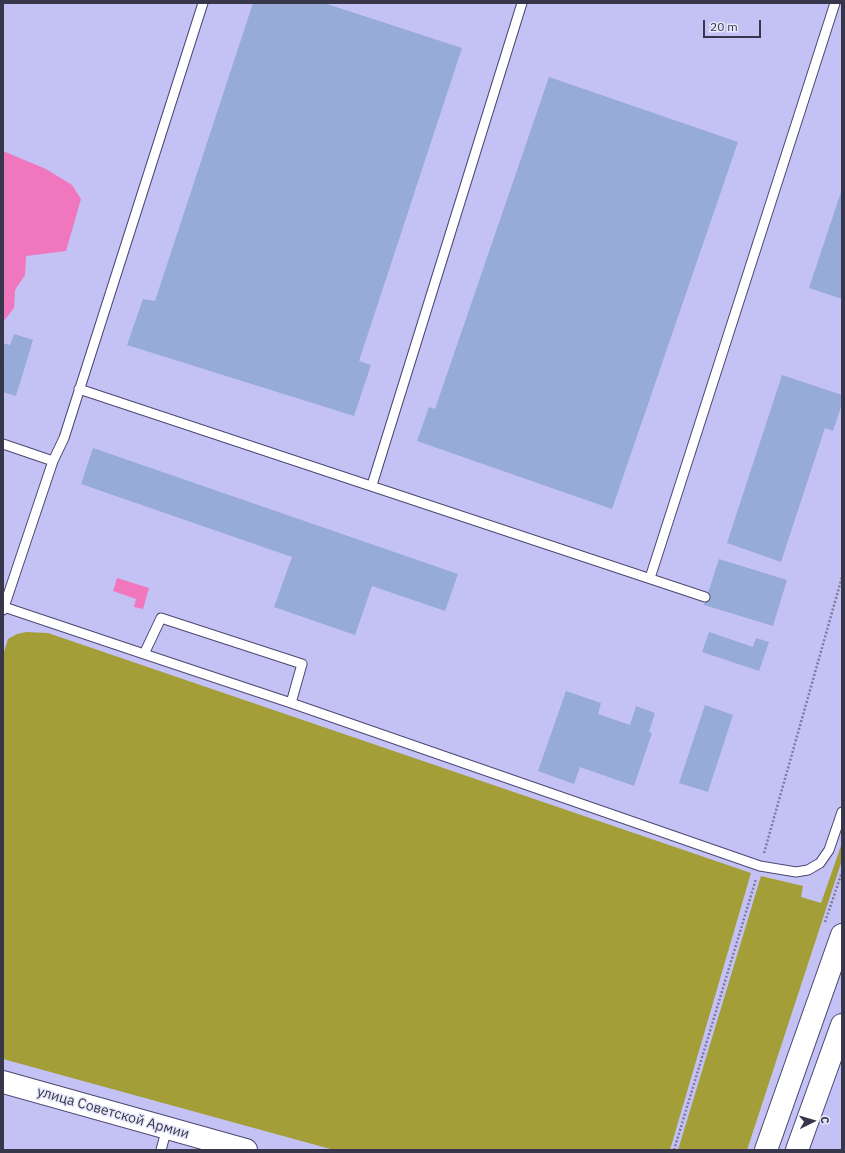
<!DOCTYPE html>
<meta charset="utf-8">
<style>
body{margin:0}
#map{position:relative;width:845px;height:1153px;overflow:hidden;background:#c4c2f4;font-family:"IBM Plex Sans",sans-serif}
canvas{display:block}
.frame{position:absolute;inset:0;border:4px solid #37364a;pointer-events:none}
.north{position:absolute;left:793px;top:1101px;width:40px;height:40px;-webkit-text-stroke:3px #e7e7fb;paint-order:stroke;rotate:85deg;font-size:11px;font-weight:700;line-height:16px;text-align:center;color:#37364a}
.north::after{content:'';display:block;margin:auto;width:14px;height:18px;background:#37364a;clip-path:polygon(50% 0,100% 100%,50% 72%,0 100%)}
.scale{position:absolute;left:703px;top:20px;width:58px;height:18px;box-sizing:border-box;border:2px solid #37364a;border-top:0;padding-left:5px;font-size:12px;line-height:14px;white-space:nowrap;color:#37364a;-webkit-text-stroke:3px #e7e7fb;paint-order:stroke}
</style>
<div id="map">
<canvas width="845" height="1153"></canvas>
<div class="frame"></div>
<div class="north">С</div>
<div class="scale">20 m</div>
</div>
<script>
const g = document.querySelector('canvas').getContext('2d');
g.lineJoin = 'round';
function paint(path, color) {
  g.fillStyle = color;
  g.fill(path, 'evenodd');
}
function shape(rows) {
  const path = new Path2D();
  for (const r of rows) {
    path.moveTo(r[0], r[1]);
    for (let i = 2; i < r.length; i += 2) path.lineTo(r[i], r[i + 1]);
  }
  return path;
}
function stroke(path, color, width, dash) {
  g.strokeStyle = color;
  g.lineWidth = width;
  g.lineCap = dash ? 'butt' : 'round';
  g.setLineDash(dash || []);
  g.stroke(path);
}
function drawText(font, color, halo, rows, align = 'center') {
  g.font = font + ' "IBM Plex Sans",sans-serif';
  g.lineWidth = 3;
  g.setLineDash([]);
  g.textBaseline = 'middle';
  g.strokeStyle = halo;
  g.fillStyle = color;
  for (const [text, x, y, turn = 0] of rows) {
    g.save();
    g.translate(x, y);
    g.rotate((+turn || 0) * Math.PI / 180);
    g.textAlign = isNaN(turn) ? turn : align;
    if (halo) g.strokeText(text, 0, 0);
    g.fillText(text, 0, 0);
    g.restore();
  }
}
const green = shape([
 [26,632,48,633,751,873,670,1150,334,1150,3,1059,3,655,8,639,17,634],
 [842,843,842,860,747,1150,678,1150,761,876,803,886,801,897,821,903]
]);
const water = shape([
 [3,151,46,169,72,185,81,199,66,251,26,256,25,275,15,290,14,308,3,322],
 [117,578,149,588,143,609,134,607,136,599,113,591]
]);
const building = shape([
 [253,3,324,3,462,48,359,361,371,365,354,416,127,345,143,299,155,301],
 [549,77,738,142,612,509,417,441,429,407,435,409],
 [842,189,842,299,809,288],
 [14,334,33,340,16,396,3,392,3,369,5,364,3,364,3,343,10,345],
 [782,375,842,395,842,404,833,431,825,428,781,562,727,543],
 [93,448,458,574,445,611,372,586,355,635,274,607,292,557,81,484],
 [719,559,787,580,773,626,704,605],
 [709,632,753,647,756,638,769,642,759,671,702,652],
 [566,691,601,703,598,714,630,725,636,706,655,713,649,732,652,733,634,786,580,767,574,784,538,771],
 [705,705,733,715,708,792,679,783]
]);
const path = shape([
 [764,853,842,577],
 [825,922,842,872],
 [674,1150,756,879]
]);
const service = shape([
 [79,389,705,597],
 [3,444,53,461],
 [372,485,522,3],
 [650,578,835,3],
 [4,607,144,654,161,618,302,664,291,703],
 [3,610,53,461,64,438,203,3],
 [144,654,291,703,760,866,796,872,808,870,820,863,829,850,842,812],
 [161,1150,167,1128]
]);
const secondary = shape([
 [3,1082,246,1150],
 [766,1150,842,935],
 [797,1150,842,1025]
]);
const streetNames = [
 ["улица Советской Армии",113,1113,16]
];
paint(green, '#a39e37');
paint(water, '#f077bd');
paint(building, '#97abd8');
stroke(service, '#4b4772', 11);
stroke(secondary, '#4b4772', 24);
stroke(path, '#7c7a9d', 2.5, [2, 2]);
stroke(service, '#fff', 9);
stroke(secondary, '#fff', 22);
drawText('14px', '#37364a', '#e7e7fb', streetNames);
</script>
